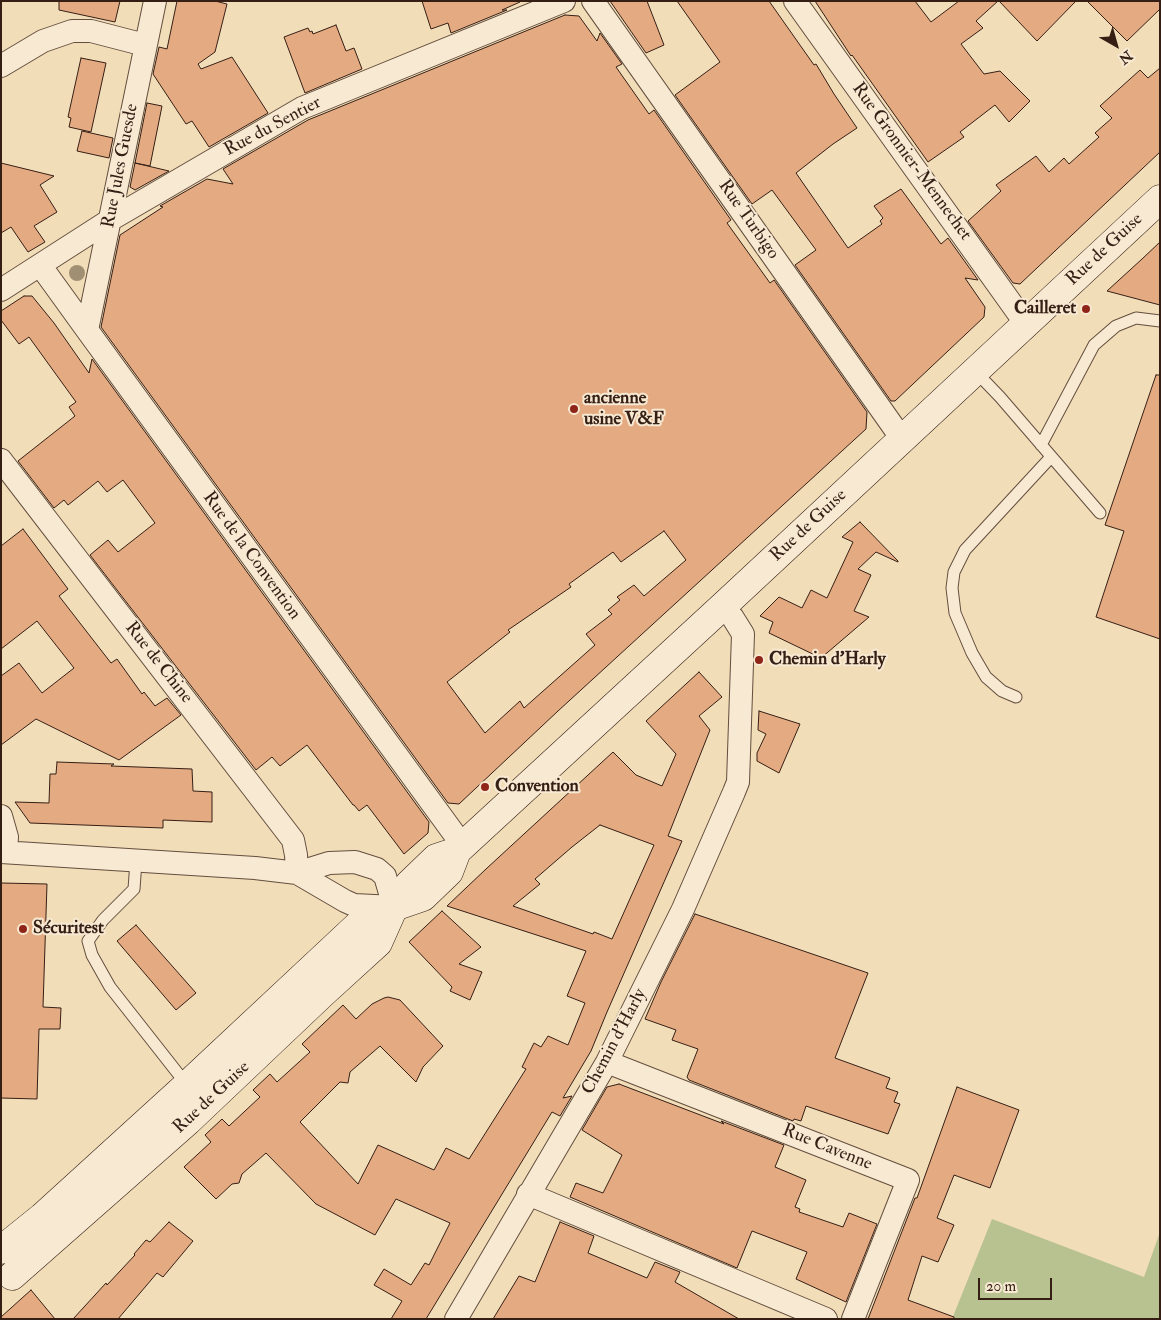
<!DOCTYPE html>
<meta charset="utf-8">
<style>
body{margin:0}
#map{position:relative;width:1161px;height:1320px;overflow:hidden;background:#f2ddb9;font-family:"IM FELL Double Pica",serif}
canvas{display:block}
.frame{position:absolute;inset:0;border:2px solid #351f15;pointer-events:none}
.north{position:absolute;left:1091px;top:20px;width:50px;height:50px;-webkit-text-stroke:4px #f7e9d2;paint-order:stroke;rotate:142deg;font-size:14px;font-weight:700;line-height:20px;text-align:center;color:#351f15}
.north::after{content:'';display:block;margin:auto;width:18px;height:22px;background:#351f15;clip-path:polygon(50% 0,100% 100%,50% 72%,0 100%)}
.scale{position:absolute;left:978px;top:1278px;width:74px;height:22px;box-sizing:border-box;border:2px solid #351f15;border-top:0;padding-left:6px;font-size:15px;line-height:18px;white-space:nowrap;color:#351f15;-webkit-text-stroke:4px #f7e9d2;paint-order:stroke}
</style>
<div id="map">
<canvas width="1161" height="1320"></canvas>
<div class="frame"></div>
<div class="north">N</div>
<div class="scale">20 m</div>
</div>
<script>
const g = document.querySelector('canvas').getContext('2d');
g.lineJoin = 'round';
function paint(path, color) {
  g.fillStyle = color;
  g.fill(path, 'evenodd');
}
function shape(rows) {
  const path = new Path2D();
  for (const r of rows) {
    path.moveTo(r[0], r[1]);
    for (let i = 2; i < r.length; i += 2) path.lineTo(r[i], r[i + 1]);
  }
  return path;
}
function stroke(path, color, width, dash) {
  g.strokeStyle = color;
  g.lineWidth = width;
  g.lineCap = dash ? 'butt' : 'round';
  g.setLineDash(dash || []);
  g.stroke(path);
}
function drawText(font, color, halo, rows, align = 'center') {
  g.font = font + ' "IM FELL Double Pica",serif';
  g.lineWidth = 4;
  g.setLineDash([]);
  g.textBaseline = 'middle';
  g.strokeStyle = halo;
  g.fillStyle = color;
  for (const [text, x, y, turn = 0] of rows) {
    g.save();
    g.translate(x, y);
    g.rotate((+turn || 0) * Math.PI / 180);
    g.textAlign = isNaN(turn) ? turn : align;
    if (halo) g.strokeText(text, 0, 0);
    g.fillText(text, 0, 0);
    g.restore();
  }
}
const green = shape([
 [992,1219,1144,1277,1160,1232,1160,1319,952,1319]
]);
const building = shape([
 [59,1,120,1,115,22,59,10,59,1],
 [177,1,215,1,227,4,215,52,198,64,201,69,232,57,268,113,209,147,192,121,186,124,153,74,159,47,167,49,177,1],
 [422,1,520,1,520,2,502,10,507,10,451,33,448,23,431,29,422,1],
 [610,1,647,1,664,45,646,53,610,1],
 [677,1,769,1,814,65,816,64,834,94,857,128,833,144,796,173,848,248,882,224,880,221,883,218,874,206,901,189,941,244,948,238,978,280,965,278,985,307,984,317,895,401,891,401,795,265,816,250,772,190,752,204,675,95,720,62,677,1],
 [815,1,915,1,931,22,959,1,998,1,976,21,983,28,961,44,984,74,1000,71,1030,101,1009,122,995,105,960,132,964,137,928,162,852,55,851,56,815,1],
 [999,1,1076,1,1037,41,999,1],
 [1087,1,1160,1,1160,9,1127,41,1087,1],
 [565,15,579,16,597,41,600,33,622,64,616,67,649,114,654,110,731,220,727,223,770,283,774,280,867,412,866,429,558,711,459,804,448,803,101,327,120,235,163,207,160,206,207,179,233,184,223,169,308,120,565,15],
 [664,531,686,560,644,596,634,585,617,597,620,600,608,610,612,614,586,634,595,645,524,708,520,701,485,733,447,682,510,632,508,630,571,587,569,584,613,552,621,562,664,531],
 [336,25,346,51,354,48,362,69,305,93,284,37,308,28,310,32,312,31,313,34,336,25],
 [81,58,106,63,91,132,69,127,71,118,68,117,81,58],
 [1160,68,1160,152,1020,284,1013,283,968,221,1001,191,996,185,1036,156,1049,172,1064,158,1069,164,1099,137,1095,133,1112,118,1100,106,1140,70,1148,78,1160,68],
 [147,103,162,106,150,166,135,163,147,103],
 [82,131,113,138,109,158,77,151,82,131],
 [1,163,54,176,40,185,57,212,34,226,45,242,28,252,11,227,1,233,1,163],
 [135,163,169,171,135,190,130,187,135,163],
 [1160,242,1160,305,1107,291,1142,259,1160,242],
 [24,296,32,296,54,323,89,373,92,359,429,822,428,833,404,854,367,805,359,811,354,805,353,805,307,745,280,766,272,757,256,770,90,555,108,540,118,552,155,523,123,480,107,492,98,481,68,505,64,500,54,508,18,461,75,416,69,407,76,402,29,337,19,344,1,320,1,311,24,296],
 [1156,375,1160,375,1160,639,1096,617,1124,531,1105,525,1156,375],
 [860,522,898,561,898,562,876,552,858,569,871,575,854,611,869,617,821,658,769,633,773,622,760,616,779,597,802,608,811,590,827,598,853,542,842,537,860,522],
 [23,529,68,589,59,596,111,663,117,659,142,694,144,692,155,706,167,698,181,715,119,760,36,719,1,745,1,676,19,663,42,693,74,668,37,621,1,649,1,546,23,529],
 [699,672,722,697,699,716,710,730,668,836,682,841,607,1012,591,1051,563,1098,572,1096,560,1116,552,1112,426,1319,391,1319,402,1301,374,1285,384,1269,411,1285,425,1263,429,1265,450,1223,396,1199,375,1235,316,1204,266,1153,242,1174,239,1183,232,1184,216,1199,184,1167,211,1142,205,1135,222,1119,229,1126,260,1097,253,1090,270,1074,277,1082,310,1052,302,1044,343,1005,356,1019,372,1004,384,998,388,997,400,1000,443,1046,423,1067,416,1082,380,1046,350,1072,348,1083,340,1082,300,1122,358,1184,378,1145,434,1170,446,1148,469,1159,526,1069,522,1067,534,1043,541,1047,548,1036,568,1045,585,1003,567,996,586,951,447,906,486,869,613,752,636,775,662,786,676,754,646,721,699,672],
 [600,825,654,845,612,939,594,932,593,934,513,906,540,884,535,879,572,847,600,825],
 [759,711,800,724,779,773,757,761,757,753,766,734,758,730,759,711],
 [57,762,114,764,111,766,192,769,193,791,212,792,212,822,163,820,163,828,30,823,15,802,49,803,50,774,56,774,57,762],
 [1,883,47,884,43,1007,61,1008,60,1029,39,1029,37,1099,1,1098,1,883],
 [442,911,481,947,459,964,482,972,470,1000,450,991,452,987,409,942,442,911],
 [695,914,868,973,835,1058,890,1078,886,1088,898,1092,894,1102,900,1104,888,1134,806,1106,801,1121,794,1119,793,1121,689,1080,687,1077,698,1049,672,1040,676,1030,645,1019,661,982,695,914],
 [136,925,196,993,176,1010,117,941,136,925],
 [619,1084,724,1124,721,1121,784,1145,775,1167,806,1180,795,1207,800,1209,799,1212,843,1227,849,1213,877,1224,846,1302,796,1279,807,1252,752,1231,737,1268,570,1197,576,1183,603,1193,622,1155,582,1130,607,1087,619,1084],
 [957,1087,1019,1110,990,1188,954,1175,937,1218,954,1225,938,1262,922,1256,908,1300,954,1317,954,1319,868,1319,915,1198,917,1198,957,1087],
 [169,1222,193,1241,163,1277,157,1273,118,1319,73,1319,106,1283,107,1285,135,1255,134,1254,146,1240,150,1242,169,1222],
 [560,1222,594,1236,588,1253,647,1278,655,1262,680,1272,675,1282,739,1319,493,1319,519,1276,535,1282,560,1222],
 [31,1290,55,1319,1,1319,1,1317,31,1290]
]);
const service = shape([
 [975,371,1000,397,1100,513],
 [1041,445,1094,345,1116,326,1136,318,1160,321],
 [1016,697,1002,691,986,677,972,653,955,613,952,588,954,572,965,550,1051,457],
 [136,861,134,889,103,920,88,941,92,955,110,987,187,1085]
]);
const minor = shape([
 [593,1,902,439],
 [795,1,1026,324],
 [1,66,43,41,72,31,91,31,145,45],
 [40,265,87,330,463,846],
 [1,290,110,220,302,108,564,1],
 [87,330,155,1],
 [1,460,293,840,296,855,297,873],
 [1,816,7,837,6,852],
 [1,852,255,868,297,873,345,901,354,905,394,907,385,876,377,869,355,862,329,863,297,873],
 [607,1062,908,1180,853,1319],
 [528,1194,826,1319],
 [456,1319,607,1062,683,909,734,792,738,782,743,634,733,618,723,606]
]);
const secondary = shape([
 [1,1250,42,1217,187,1085,357,926,394,907,423,897,449,872,457,851],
 [12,1276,188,1121,322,994,378,943,394,907,409,884,436,858,457,851,723,606,1160,199]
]);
const trees = [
 [77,273]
];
const markers = [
 [1086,309,5,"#8f2418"],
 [574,409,5,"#8f2418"],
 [759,660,5,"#8f2418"],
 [485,787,5,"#8f2418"],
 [23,929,5,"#8f2418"]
];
const streetNames = [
 ["Rue du Sentier",273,127,-28],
 ["Rue Gronnier-Mennechet",911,162,54],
 ["Rue Jules Guesde",121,166,-79],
 ["Rue Turbigo",748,220,55],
 ["Rue de Guise",1105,250,-43],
 ["Rue de Guise",809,526,-43],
 ["Rue de la Convention",251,556,54],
 ["Rue de Chine",158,663,52],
 ["Chemin d'Harly",615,1042,-62],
 ["Rue de Guise",212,1098,-43],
 ["Rue Cavenne",827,1148,22]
];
const poiNames = [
 ["Cailleret",1076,309,"right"],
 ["ancienne",584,399],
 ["usine V&F",584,420],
 ["Chemin d'Harly",769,660],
 ["Convention",495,787],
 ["Sécuritest",33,929]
];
paint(green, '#b8c291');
paint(building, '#e4aa81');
stroke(building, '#351f15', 1);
stroke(service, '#644e3e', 13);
stroke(minor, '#644e3e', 24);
stroke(secondary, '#351f15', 29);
stroke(service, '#f7e9d2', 11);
stroke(minor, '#f7e9d2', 22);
stroke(secondary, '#f7e9d2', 28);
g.fillStyle = '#a08f73';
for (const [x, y] of trees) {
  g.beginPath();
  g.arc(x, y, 8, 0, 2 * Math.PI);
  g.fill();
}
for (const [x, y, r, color] of markers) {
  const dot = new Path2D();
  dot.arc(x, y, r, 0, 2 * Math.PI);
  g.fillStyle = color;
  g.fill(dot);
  stroke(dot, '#f7e9d2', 2);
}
drawText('18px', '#351f15', '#f7e9d2', streetNames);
drawText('bold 18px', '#351f15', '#f7e9d2', poiNames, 'left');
</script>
